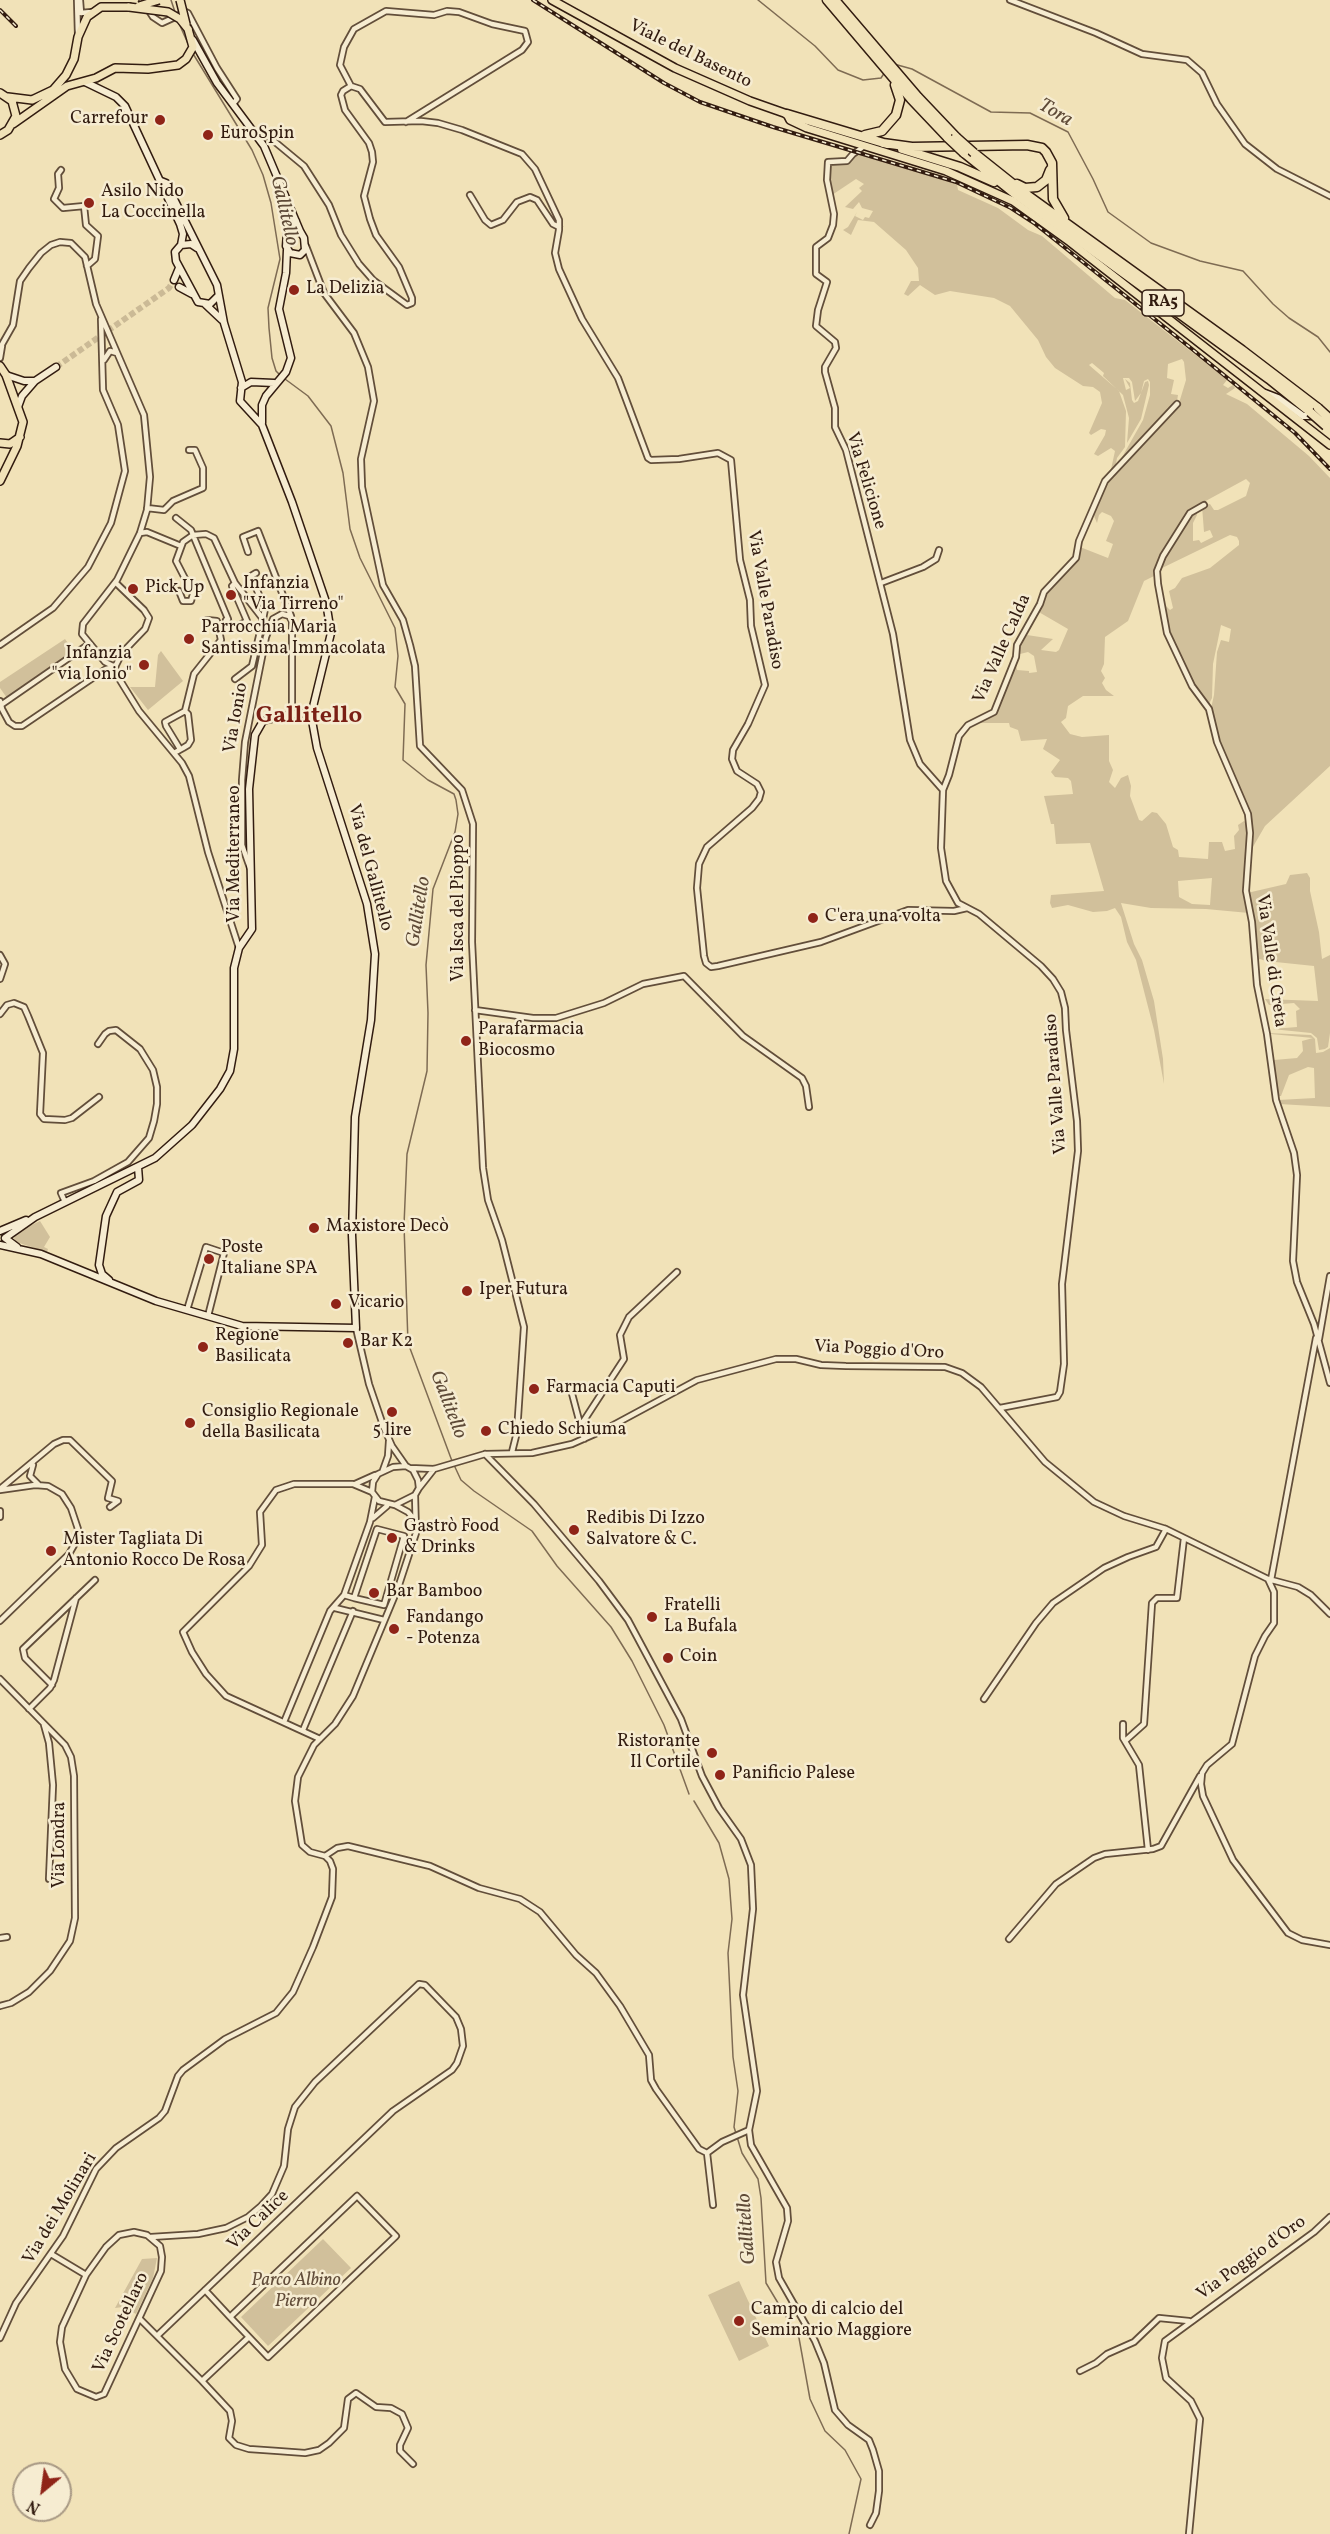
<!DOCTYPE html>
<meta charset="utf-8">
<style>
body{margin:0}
#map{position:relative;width:1330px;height:2534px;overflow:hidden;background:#f1e2b8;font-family:Vollkorn,serif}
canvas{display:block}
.north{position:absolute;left:12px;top:2462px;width:60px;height:60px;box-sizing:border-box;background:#f6ecd1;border:2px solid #a89984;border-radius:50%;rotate:209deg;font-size:16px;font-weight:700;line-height:24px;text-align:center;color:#321c10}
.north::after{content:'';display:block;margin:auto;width:21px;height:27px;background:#8f2418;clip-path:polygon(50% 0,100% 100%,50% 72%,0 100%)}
</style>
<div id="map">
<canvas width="1330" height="2534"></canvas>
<div class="north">N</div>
</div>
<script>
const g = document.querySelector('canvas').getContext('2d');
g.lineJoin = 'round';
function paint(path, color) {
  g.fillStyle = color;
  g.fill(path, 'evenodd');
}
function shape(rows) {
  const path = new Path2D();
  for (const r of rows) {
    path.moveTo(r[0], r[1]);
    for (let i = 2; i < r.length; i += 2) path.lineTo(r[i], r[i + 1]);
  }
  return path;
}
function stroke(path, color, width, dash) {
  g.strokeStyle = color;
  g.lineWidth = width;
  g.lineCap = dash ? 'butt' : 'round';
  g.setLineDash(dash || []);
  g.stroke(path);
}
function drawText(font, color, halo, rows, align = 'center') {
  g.font = font + ' Vollkorn,serif';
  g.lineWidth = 5;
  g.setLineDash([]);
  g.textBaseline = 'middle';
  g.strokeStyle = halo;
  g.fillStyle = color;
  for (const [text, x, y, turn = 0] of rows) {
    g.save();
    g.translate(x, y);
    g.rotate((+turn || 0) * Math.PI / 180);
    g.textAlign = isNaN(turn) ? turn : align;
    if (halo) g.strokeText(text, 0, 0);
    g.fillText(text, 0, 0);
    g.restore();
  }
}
const green = shape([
 [856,153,957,184,958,190,998,208,1028,230,1042,236,1115,298,1125,300,1211,367,1227,380,1223,385,1228,388,1233,385,1235,388,1226,394,1247,404,1309,456,1330,478,1330,766,1265,826,1250,852,1250,824,1219,746,1210,713,1214,695,1217,652,1221,640,1229,642,1231,629,1221,625,1213,664,1212,698,1208,706,1192,686,1169,634,1164,614,1165,605,1170,610,1173,608,1169,591,1175,588,1182,578,1210,568,1239,545,1239,541,1237,537,1230,535,1160,569,1158,568,1168,547,1196,508,1197,515,1193,523,1193,541,1199,540,1201,543,1213,537,1210,530,1204,532,1202,506,1210,504,1214,510,1218,510,1246,496,1250,483,1246,479,1191,509,1166,546,1156,568,1154,576,1144,581,1128,621,1105,637,1104,664,1101,671,1105,678,1102,683,1106,690,1114,696,1083,696,1068,706,1066,718,1061,722,1070,734,1082,737,1109,735,1109,761,1113,770,1109,782,1115,788,1121,778,1128,775,1131,786,1130,796,1139,820,1142,821,1152,812,1157,813,1166,824,1173,847,1178,850,1179,857,1208,859,1209,842,1222,842,1225,851,1235,849,1234,836,1239,830,1238,825,1244,821,1247,823,1244,891,1249,913,1206,909,1151,908,1121,903,1134,944,1142,960,1154,1001,1163,1059,1164,1084,1154,1030,1136,960,1127,942,1121,917,1115,908,1107,911,1093,912,1068,905,1052,908,1050,903,1051,895,1104,891,1090,843,1056,844,1054,824,1051,824,1044,796,1073,794,1071,781,1068,778,1055,777,1051,772,1060,760,1043,749,1047,739,1021,741,1018,730,1010,727,1009,723,979,723,991,713,1015,659,1017,670,1029,671,1029,673,1037,672,1034,656,1028,652,1016,655,1027,635,1053,639,1041,650,1056,652,1059,650,1068,629,1037,611,1048,588,1069,568,1080,547,1108,558,1113,544,1106,541,1114,521,1111,516,1102,512,1099,515,1097,523,1092,511,1104,487,1113,475,1179,403,1186,380,1184,362,1182,359,1168,364,1167,378,1174,380,1171,394,1178,395,1177,401,1117,466,1143,420,1150,395,1150,382,1148,379,1144,381,1141,393,1135,401,1132,382,1129,378,1123,378,1126,390,1130,388,1125,379,1130,383,1132,400,1134,403,1138,401,1145,382,1148,381,1149,385,1141,419,1127,443,1129,418,1123,395,1103,376,1104,373,1092,363,1089,365,1119,391,1126,411,1125,447,1117,458,1115,469,1110,474,1115,451,1111,448,1098,456,1094,454,1105,435,1106,430,1101,429,1091,435,1089,433,1102,403,1100,392,1093,387,1083,386,1055,368,1046,357,1038,340,1010,306,994,298,950,291,935,295,920,285,908,296,904,294,911,281,919,281,918,268,906,250,874,222,858,220,851,235,843,230,848,227,857,212,855,216,863,220,865,217,869,218,873,211,862,208,859,202,853,209,845,207,862,191,859,188,864,184,856,179,832,195,829,181,830,162,846,163],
 [1212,878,1210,905,1192,904,1179,897,1178,881],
 [65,639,75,653,7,698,0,688,0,682],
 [161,651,183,681,148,710,130,687,155,687,158,655],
 [1307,873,1310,878,1310,891,1319,932,1322,959,1330,955,1330,1033,1328,1047,1325,1049,1319,1050,1317,1038,1311,1033,1272,1029,1297,1027,1296,1011,1300,1009,1294,1003,1269,1005,1265,999,1318,1001,1314,966,1266,961,1260,959,1256,961,1247,893,1286,884,1290,875],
 [1268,1033,1311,1035,1315,1039,1316,1053,1323,1052,1330,1048,1330,1107,1279,1104,1278,1100,1315,1098,1314,1068,1308,1067,1289,1075,1281,1096,1278,1096,1274,1060,1297,1058,1303,1051,1302,1041,1313,1038,1271,1034,1271,1055],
 [40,1221,50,1237,44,1247,48,1249,47,1252,16,1242,14,1238,17,1232],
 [323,2239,351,2268,268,2346,241,2317],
 [157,2258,153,2278,136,2314,123,2307,115,2308,142,2259],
 [739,2281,769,2346,739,2361,708,2295]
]);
const stream = shape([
 [171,0,175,12],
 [758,0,815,46,838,70,863,80,881,78,885,72],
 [177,19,190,48],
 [192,52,252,150,263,175,271,203,280,259,268,308,269,328,272,358,276,371,281,376],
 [894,64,912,69,991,112,1030,113,1068,132,1093,179,1108,212,1151,243,1200,261,1243,271,1273,304,1289,318,1318,337,1330,352],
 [285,379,308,396,331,426,343,473,350,529,360,558,395,628,398,656,395,687,405,704,403,760,428,780,454,794,456,800,458,814,455,832,433,889,426,965,428,1013,427,1071,407,1154,404,1225,408,1343,452,1461],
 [454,1465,461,1480,474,1491,532,1531,557,1566,611,1627,632,1661,664,1725,689,1794],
 [694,1801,719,1843,729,1879,732,1919,728,1953,733,2057,738,2091,734,2127,742,2153,758,2179,761,2198,766,2283,799,2338,810,2399,825,2431,845,2450,861,2479,849,2534]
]);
const secondaryTunnel = shape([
 [56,367,169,288,174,280]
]);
const street = shape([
 [77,0,78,36],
 [80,0,81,13,91,12],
 [142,0,153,17,162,23,186,12,188,13,217,68,237,99,233,104],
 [1010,0,1096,33,1142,54,1187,60,1202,73,1217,104,1245,144,1277,169,1330,196],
 [351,86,340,65,344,47,354,29,386,11,434,15,447,11,459,12,492,24,525,31,528,42,522,50,406,122],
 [258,137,262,134,269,137,304,166,329,205,341,235,359,264,373,280,407,305,412,303,412,298,399,267,376,235,370,219,364,196,373,162,372,152,369,143,345,110,341,95,343,91,351,86,360,89,385,122,421,121,438,123,462,130,522,154,535,169,559,220,559,230,555,253,559,269,582,319,618,378,648,458,651,460,679,459,718,453,731,460,740,560,750,600,751,626,765,685,748,724,733,750,732,759,737,771,757,784,761,792,759,799,752,808,707,847,699,864,697,888,704,956,706,963,711,967,718,966,821,942,908,910,954,911,967,908],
 [863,147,853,154,847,161,828,162,827,180,834,214,833,225,828,238,816,247,816,274,827,282,818,310,816,326,835,342,836,348,825,367,825,372,835,408,835,427,846,450,893,634,910,740,920,764,943,790,941,848,946,881,958,903,979,914,1041,966,1053,979,1061,992,1065,1008,1066,1030,1077,1121,1078,1151,1062,1284,1064,1364,1060,1392,1057,1397,1000,1408],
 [61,170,58,174,59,188,54,199,63,208,84,206,86,225,98,236,95,259,87,266],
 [470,195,485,220,491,225,503,220,517,202,530,197,537,200,553,224,559,227],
 [306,246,324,293,354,333,368,367,374,401,361,459,362,487,383,585,403,620,410,645,415,666,420,746,462,790,473,824,472,942,483,1168,488,1200,502,1240,524,1327,517,1432,512,1452],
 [0,348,13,325,20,281,29,268,41,253,51,245,60,242,71,243,85,257,96,304,144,415,150,477,147,510,140,533,117,580,83,624,82,634,105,662,115,667],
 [0,358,2,346],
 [104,360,110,351,117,353],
 [1204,505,1190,513,1163,556,1157,571,1158,584,1167,633,1192,686,1209,709,1217,742,1248,814,1250,833,1246,891,1252,922,1257,985,1267,1034,1276,1100,1294,1153,1297,1175,1293,1261,1297,1282,1314,1324,1330,1383],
 [147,508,164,510,173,501,203,488,203,468,195,450,189,450],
 [176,518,191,530,193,535,183,542,176,561,193,594,191,601,183,601,179,591],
 [140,533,147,532,181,546],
 [248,552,243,537,258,531,291,616],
 [235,583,214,538,206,534,193,535,228,619,226,620,234,628,247,621,232,586,235,583,263,619,265,609,251,576,256,573],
 [881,583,923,567,936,559,939,550],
 [0,645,53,608,88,567,111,523,125,471,118,425,103,390,101,319],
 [115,667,118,677,139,711,182,763,189,776,208,852,239,948],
 [235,679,252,666,263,619],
 [0,701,2,709,9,722,15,726,22,726,106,669,115,667,122,653,145,629,149,618,144,610,116,583],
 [1,705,89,644],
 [185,711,194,674,221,640,217,621,207,620],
 [174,753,183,748,188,745,191,740,188,714,185,711,165,722,166,726,180,749],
 [943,790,949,775,959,736,968,725,994,712,1016,657,1017,645,1040,604,1044,592,1076,558,1079,541,1105,481,1177,404],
 [250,868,242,845,242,780,245,742,266,637,273,619,282,614,289,616,292,621,292,715],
 [0,955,5,964,0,979],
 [475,1010,533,1018,556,1018,604,1003,643,984,684,976,743,1036,802,1078,806,1086,809,1107],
 [0,1014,7,1005,14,1003,24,1007,28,1016,43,1053,40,1114,44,1119,65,1120,72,1118,99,1097],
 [65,1202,61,1193,94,1181,128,1162,149,1138,154,1121,157,1104,157,1087,153,1070,140,1049,116,1030,109,1031,105,1034,98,1044],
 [187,1310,206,1247,224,1253,208,1316],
 [356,1328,369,1384,384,1428,392,1446,406,1466],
 [1319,1339,1330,1276],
 [570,1386,584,1439],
 [581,1425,624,1359,620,1335,629,1317,677,1272],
 [485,1454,534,1504,599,1581,628,1620,681,1719,702,1776,719,1808,741,1839,751,1865,753,1909,743,1995,757,2091,749,2130,751,2145,787,2208,788,2221,776,2262,779,2278,815,2341,824,2363,835,2410,848,2425,869,2440,873,2450,879,2471,879,2491,876,2513,870,2525],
 [33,1465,30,1476,39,1485],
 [406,1466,413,1470,418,1480,419,1488,415,1495,395,1505,379,1501,372,1492,373,1482,378,1474,393,1467,406,1466],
 [410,1468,434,1469,485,1454,532,1453,572,1444,606,1429,697,1380,776,1359,796,1359,821,1365,846,1366,945,1367,962,1373,981,1387,1045,1462,1094,1502,1124,1516,1166,1529,1268,1579,1298,1587,1311,1595,1330,1614],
 [383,1470,388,1456,389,1441],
 [355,1484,375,1475],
 [419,1488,434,1469],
 [0,1489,54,1444,63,1440,70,1440,112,1481,108,1498,118,1501,110,1507],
 [0,1490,35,1485,48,1486,62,1494,71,1508,78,1529,77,1540,69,1554,0,1621],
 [395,1505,408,1512,414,1519],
 [0,1511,0,1517],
 [373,1518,387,1506],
 [1268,1579,1274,1592,1274,1623,1265,1636,1255,1656,1232,1744,1207,1765,1202,1773,1201,1784,1203,1796,1233,1860,1288,1933,1302,1940,1330,1945],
 [1271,1580,1316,1338],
 [354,1598,377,1529,404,1536,384,1605,354,1598,344,1595,370,1522,375,1497],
 [335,1608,384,1620],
 [0,1679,65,1745,71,1757,74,1776,75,1918,70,1941,50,1971,29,1992,11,2003,0,2006],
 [52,1685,25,1658,23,1649,95,1580],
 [984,1699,1036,1623,1053,1603,1104,1568,1128,1557,1156,1547,1166,1529],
 [29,1709,50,1688,54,1680,76,1598],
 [284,1722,330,1611,344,1595],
 [1123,1724,1123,1738,1139,1765,1148,1850],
 [44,1725,49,1743,53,1785,49,1879],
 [303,1730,353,1611],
 [320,1739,226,1696,206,1674,192,1652,183,1632,249,1566,262,1545,260,1512,276,1490,294,1484,353,1484,372,1492],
 [1125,1741,1144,1724,1152,1603,1157,1598,1177,1598,1184,1538],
 [325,1856,337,1848,348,1846,430,1866,479,1888,520,1899,540,1912,576,1955,596,1973,620,2006,649,2055,651,2080,656,2089,699,2149,707,2153],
 [0,1938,7,1937],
 [1009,1939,1056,1884,1094,1858,1105,1854,1153,1849,1161,1846,1200,1776],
 [357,2196,396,2236,268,2357,230,2317,357,2196],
 [713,2205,707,2153,722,2142,749,2130],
 [134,2232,147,2235,160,2246,162,2257,161,2271,104,2394,96,2397,77,2389,65,2369,60,2342,62,2327,86,2275,106,2247,119,2235,134,2232],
 [151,2237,198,2234,226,2228,248,2217,261,2206,272,2194,284,2166,288,2129,295,2107,315,2082,419,1984,425,1985,456,2017,461,2029,463,2046,457,2063,452,2070,393,2111,158,2335],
 [51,2254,86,2275],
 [205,2290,230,2317],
 [140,2319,202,2381,249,2337],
 [0,2338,16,2303,63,2236,96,2169,116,2148,159,2118,165,2111,178,2076,183,2070,225,2039,276,2013,293,1992,313,1947,332,1897,333,1869,330,1861,325,1856,310,1852,302,1845,295,1801,298,1777,314,1745,335,1724,353,1696,398,1588,416,1533,415,1495],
 [1080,2371,1096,2363,1107,2354,1134,2342,1159,2318,1189,2321],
 [202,2381,230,2411,232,2421,229,2438,236,2445,249,2449,278,2451,305,2453,319,2450,329,2443,344,2428,348,2399,356,2393,376,2407,391,2408,402,2414,408,2428,400,2445,400,2451,413,2464],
 [1189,2534,1200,2419,1191,2401,1166,2378,1162,2358,1165,2341,1314,2232,1330,2217]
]);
const secondary = shape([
 [193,40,217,83,264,146,300,231],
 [85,82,116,97,125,106,180,224,183,234,181,245],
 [293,229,300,231,304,238,305,250,300,255,290,253,286,246,287,233,295,227,296,221],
 [197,248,191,244,181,245,175,252,176,261,198,302,210,304,218,296],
 [174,280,179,268],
 [179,287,192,294],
 [205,304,222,320],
 [6,375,24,381,35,381],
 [241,388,251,382,274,383],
 [1265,393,1278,398,1303,416,1317,416],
 [18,407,22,396,35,381,56,367],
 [262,423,262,405,266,396,286,372,291,358,279,309,286,273,287,250],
 [0,1231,26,1220],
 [0,1245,41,1254,156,1301,242,1326,356,1328,352,1235,355,1117,371,1020,375,954,367,904,317,748,311,715,331,633,326,602,292,502,262,425,240,401,242,382,224,323,217,285,166,183,161,181],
 [17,1247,5,1238,35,1217,155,1158,192,1125,220,1089,230,1071,234,1049,234,968,239,948,252,929,249,789,255,735,263,721,270,719,301,713,311,715],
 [109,1280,102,1274,99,1265,106,1216,117,1192,139,1180,138,1167]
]);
const primary = shape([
 [552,0,675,68,750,101,787,114,790,120,807,128,946,171,1013,201,1070,242,1330,445],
 [0,93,12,101,16,116,8,130,0,135],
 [8,97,32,100,53,90,66,75,74,59,78,37,87,17,101,7,129,7],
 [13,124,67,86,96,78,115,68,148,69,178,65,186,59,193,47,188,29],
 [0,366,6,375,23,422,17,446,0,481],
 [0,443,10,444,20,437]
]);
const highway = shape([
 [827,0,911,99,948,138],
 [835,0,918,97,956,137],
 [787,114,887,144],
 [865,135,882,131,896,115,900,100,895,85],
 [883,143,912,147,1027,145,1042,148,1046,152,1052,163,1053,199,1064,218],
 [902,149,960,167,994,182],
 [964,153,1015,194,1269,379,1310,412],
 [974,153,1023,192,1242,350,1318,408],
 [1017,184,1025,188,1037,187,1046,180,1050,170]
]);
const rail = shape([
 [533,0,664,83,700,102,773,127,956,182,1011,208,1034,223,1192,349,1295,433,1330,469],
 [0,10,16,26]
]);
const primaryBridge = shape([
 [180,0,186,24],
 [139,6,159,0],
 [129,7,168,12,180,19,188,29]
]);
const highwayBridge = shape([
 [956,137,974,153],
 [948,138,964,153],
 [1318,408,1330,419],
 [1310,412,1326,426]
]);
const markers = [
 [160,120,6,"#8f2418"],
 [208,135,6,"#8f2418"],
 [89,203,6,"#8f2418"],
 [294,290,6,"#8f2418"],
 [133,589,6,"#8f2418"],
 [231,595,6,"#8f2418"],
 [189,639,6,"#8f2418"],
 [144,665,6,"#8f2418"],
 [813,918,6,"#8f2418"],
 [466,1041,6,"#8f2418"],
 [314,1228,6,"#8f2418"],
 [209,1259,6,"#8f2418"],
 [467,1291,6,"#8f2418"],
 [336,1304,6,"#8f2418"],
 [348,1343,6,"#8f2418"],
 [203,1347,6,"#8f2418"],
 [534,1389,6,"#8f2418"],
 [392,1412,6,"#8f2418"],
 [190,1423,6,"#8f2418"],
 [486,1431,6,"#8f2418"],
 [574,1530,6,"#8f2418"],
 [392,1538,6,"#8f2418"],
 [51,1551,6,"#8f2418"],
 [374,1593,6,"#8f2418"],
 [652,1617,6,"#8f2418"],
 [394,1629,6,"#8f2418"],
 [668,1658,6,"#8f2418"],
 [712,1753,6,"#8f2418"],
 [720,1775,6,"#8f2418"],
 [739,2321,6,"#8f2418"]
];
const shields = [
 [1163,303,42]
];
const shieldNames = [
 ["RA5",1163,303]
];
const streetNames = [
 ["Viale del Basento",690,55,26],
 ["Via Felicione",865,481,73],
 ["Via Valle Paradiso",764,600,80],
 ["Via Valle Calda",1003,649,-66],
 ["Via Ionio",237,718,-80],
 ["Via Mediterraneo",236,854,-90],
 ["Via del Gallitello",369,868,75],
 ["Via Isca del Pioppo",460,908,-90],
 ["Via Valle di Creta",1270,961,82],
 ["Via Valle Paradiso",1057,1084,-94],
 ["Via Poggio d'Oro",879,1351,3],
 ["Via Londra",61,1845,-90],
 ["Via dei Molinari",61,2209,-59],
 ["Via Calice",259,2221,-44],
 ["Via Poggio d'Oro",1252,2259,-36],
 ["Via Scotellaro",122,2323,-65]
];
const poiNames = [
 ["Carrefour",148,120,"right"],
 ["EuroSpin",220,135],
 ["Asilo Nido",101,193],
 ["La Coccinella",101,214],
 ["La Delizia",306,290],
 ["Infanzia",243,585],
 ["\"Via Tirreno\"",243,606],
 ["Pick Up",145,589],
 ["Parrocchia Maria",201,629],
 ["Santissima Immacolata",201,650],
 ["Infanzia",132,655,"right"],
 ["\"via Ionio\"",132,676,"right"],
 ["C'era una volta",825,918],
 ["Parafarmacia",478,1031],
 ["Biocosmo",478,1052],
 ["Maxistore Decò",326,1228],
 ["Poste",221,1249],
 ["Italiane SPA",221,1270],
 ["Iper Futura",479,1291],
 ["Vicario",348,1304],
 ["Regione",215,1337],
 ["Basilicata",215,1358],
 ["Bar K2",360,1343],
 ["Farmacia Caputi",546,1389],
 ["Consiglio Regionale",202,1413],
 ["della Basilicata",202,1434],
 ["Chiedo Schiuma",498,1431],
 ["5 lire",392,1432,"center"],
 ["Redibis Di Izzo",586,1520],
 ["Salvatore & C.",586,1541],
 ["Gastrò Food",404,1528],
 ["& Drinks",404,1549],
 ["Mister Tagliata Di",63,1541],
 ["Antonio Rocco De Rosa",63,1562],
 ["Bar Bamboo",386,1593],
 ["Fratelli",664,1607],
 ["La Bufala",664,1628],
 ["Fandango",406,1619],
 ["- Potenza",406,1640],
 ["Coin",680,1658],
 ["Ristorante",700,1743,"right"],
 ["Il Cortile",700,1764,"right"],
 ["Panificio Palese",732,1775],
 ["Campo di calcio del",751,2311],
 ["Seminario Maggiore",751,2332]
];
const parkNames = [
 ["Parco Albino",296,2282],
 ["Pierro",296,2303]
];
const waterNames = [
 ["Tora",1055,114,30],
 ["Gallitello",283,211,77],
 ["Gallitello",420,912,-81],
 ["Gallitello",447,1405,69],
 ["Gallitello",748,2229,-94]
];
const districtNames = [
 ["Gallitello",309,718]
];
paint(green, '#d1c09b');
stroke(stream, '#7e6b53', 1.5);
stroke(secondaryTunnel, '#cbba96', 6, [6, 3]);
stroke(street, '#624e3a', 8);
stroke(secondary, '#321c10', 9);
stroke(primary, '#321c10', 10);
stroke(highway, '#321c10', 11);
stroke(street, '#f6ecd1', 4.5);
stroke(secondary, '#f6ecd1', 6);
stroke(primary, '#f1e2b8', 7);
stroke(highway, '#f1e2b8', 8);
stroke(rail, '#321c10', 4);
stroke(rail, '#f6ecd1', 1.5, [4.5]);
stroke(primaryBridge, '#321c10', 10, []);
stroke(highwayBridge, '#321c10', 11, []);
stroke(primaryBridge, '#f1e2b8', 7);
stroke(highwayBridge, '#f1e2b8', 8);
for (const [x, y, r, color] of markers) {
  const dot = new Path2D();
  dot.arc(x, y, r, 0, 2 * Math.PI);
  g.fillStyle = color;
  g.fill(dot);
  stroke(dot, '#f6ecd1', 2);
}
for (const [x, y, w] of shields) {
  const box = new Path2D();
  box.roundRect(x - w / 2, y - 13, w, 26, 4.5);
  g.fillStyle = '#f6ecd1';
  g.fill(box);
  stroke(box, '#321c10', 1.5);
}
drawText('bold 16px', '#321c10', null, shieldNames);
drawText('18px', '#321c10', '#f6ecd1', streetNames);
drawText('18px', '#321c10', '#f6ecd1', poiNames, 'left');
drawText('italic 18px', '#624d3a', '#f6ecd1', parkNames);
drawText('italic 20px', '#5e4a37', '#f6ecd1', waterNames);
drawText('bold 24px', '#7a1f14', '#f6ecd1', districtNames);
</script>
